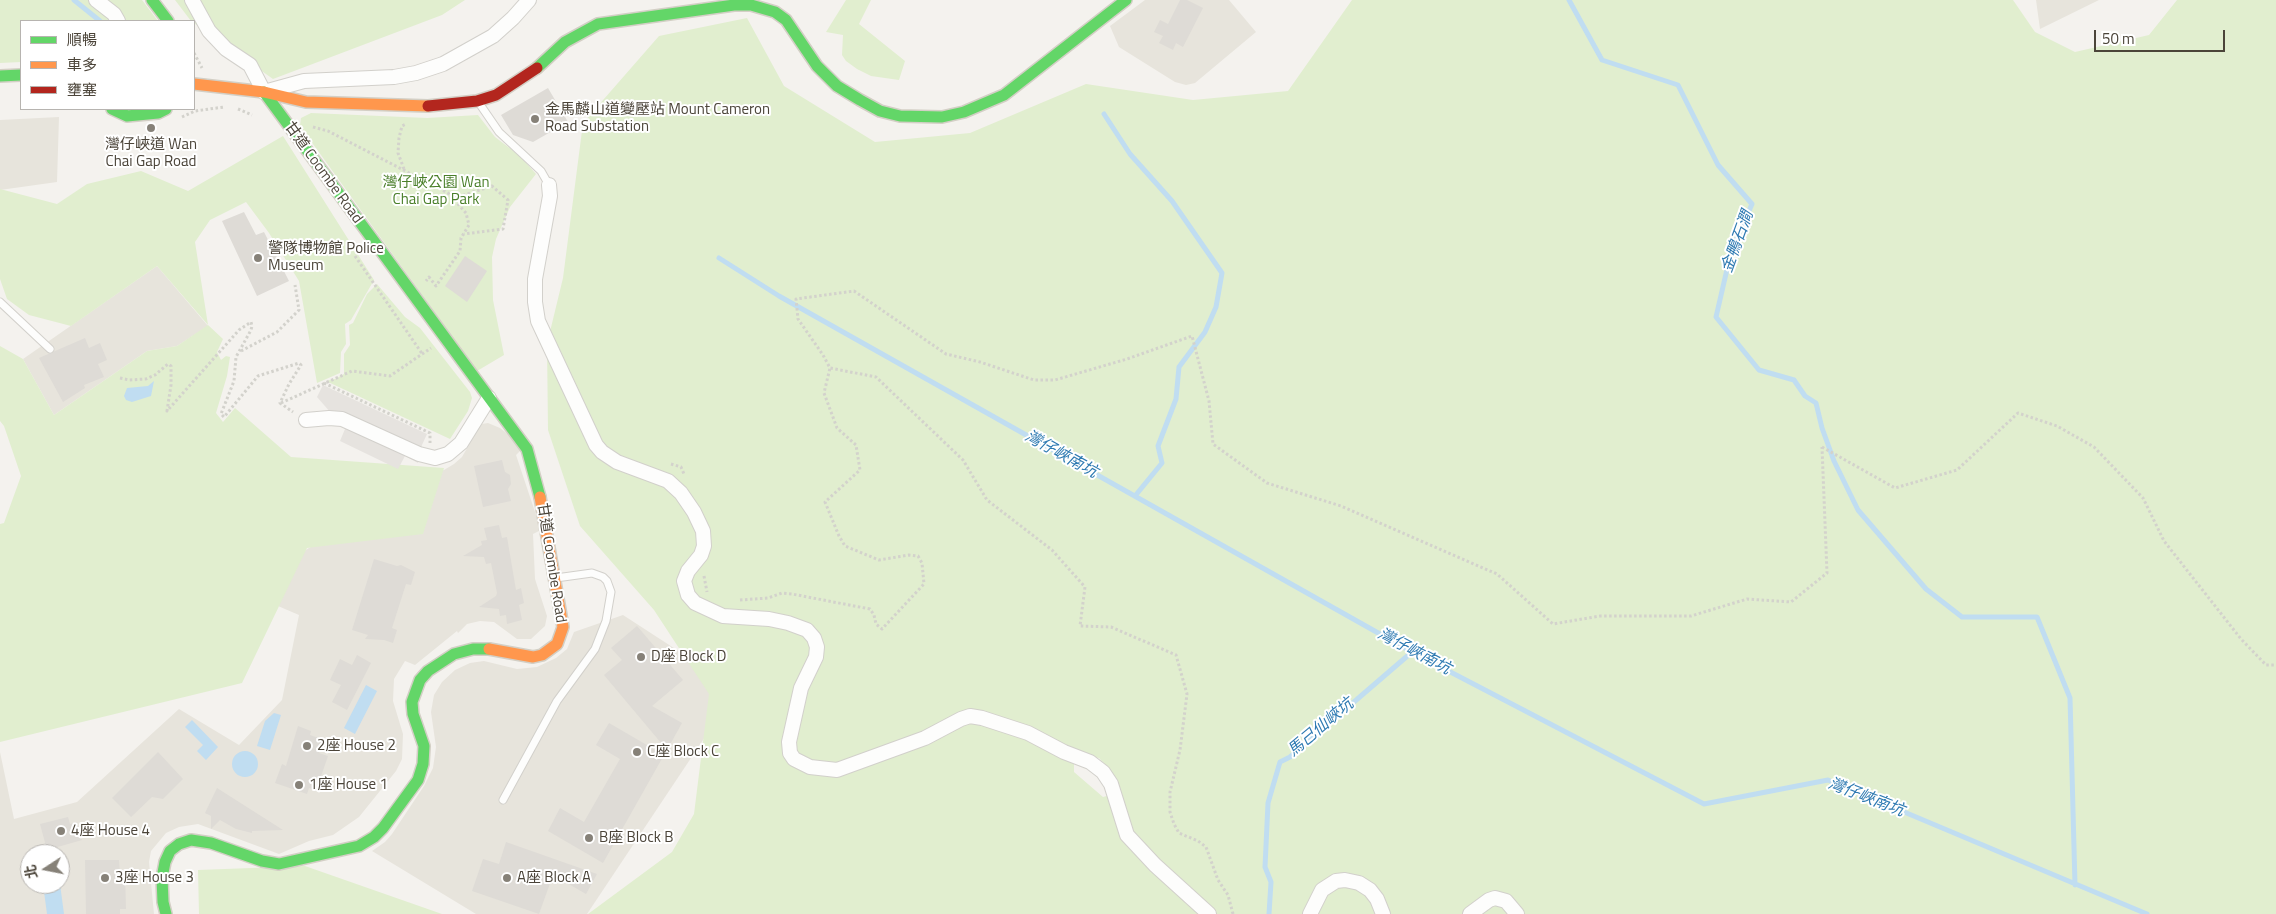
<!DOCTYPE html>
<meta charset="utf-8">
<style>
body{margin:0}
#map{position:relative;width:2276px;height:914px;overflow:hidden;background:#f4f2ee;font-family:"Titillium Web","Noto Sans TC",sans-serif}
canvas{display:block}
.legend{position:absolute;left:20px;top:20px;width:175px;height:90px;box-sizing:border-box;background:#fff;border:1px solid #b7b4b0;margin:0;padding:6px 9px;list-style:none;font-size:15px;color:#4b4439}
.legend li{display:flex;align-items:center;gap:10px;height:25px}
.legend b{width:25px;border:1px solid #b7b4b0}
.north{position:absolute;left:20px;top:844px;width:50px;height:50px;box-sizing:border-box;background:#fff;border:1px solid #b7b4b0;border-radius:50%;rotate:259deg;font-size:14px;font-weight:700;line-height:20px;text-align:center;color:#4b4439}
.north::after{content:'';display:block;margin:auto;width:18px;height:22px;background:#868178;clip-path:polygon(50% 0,100% 100%,50% 72%,0 100%)}
.scale{position:absolute;left:2094px;top:30px;width:131px;height:22px;box-sizing:border-box;border:2px solid #4b4439;border-top:0;padding-left:6px;font-size:15px;line-height:18px;white-space:nowrap;color:#4b4439;-webkit-text-stroke:4px #fff;paint-order:stroke}
</style>
<div id="map">
<canvas width="2276" height="914"></canvas>
<ul class="legend">
<li><b style="height:6px;background:#63d668"></b>順暢</li>
<li><b style="height:6px;background:#ff974d"></b>車多</li>
<li><b style="height:6px;background:#b3261e"></b>壅塞</li>
</ul>
<div class="north">北</div>
<div class="scale">50 m</div>
</div>
<script>
const g = document.querySelector('canvas').getContext('2d');
g.lineJoin = 'round';
function paint(path, color) {
  g.fillStyle = color;
  g.fill(path, 'evenodd');
}
function shape(rows) {
  const path = new Path2D();
  for (const r of rows) {
    if (r.length === 3) {
      path.moveTo(r[0] + r[2], r[1]);
      path.arc(r[0], r[1], r[2], 0, 2 * Math.PI);
      continue;
    }
    path.moveTo(r[0], r[1]);
    for (let i = 2; i < r.length; i += 2) path.lineTo(r[i], r[i + 1]);
  }
  return path;
}
function stroke(path, color, width, dash) {
  g.strokeStyle = color;
  g.lineWidth = width;
  g.lineCap = dash ? 'butt' : 'round';
  g.setLineDash(dash || []);
  g.stroke(path);
}
function drawText(font, color, halo, rows, align = 'center') {
  g.font = font + ' "Titillium Web","Noto Sans TC",sans-serif';
  g.lineWidth = 4;
  g.setLineDash([]);
  g.textBaseline = 'middle';
  g.strokeStyle = halo;
  g.fillStyle = color;
  for (const [text, x, y, turn = 0] of rows) {
    g.save();
    g.translate(x, y);
    g.rotate((+turn || 0) * Math.PI / 180);
    g.textAlign = isNaN(turn) ? turn : align;
    if (halo) g.strokeText(text, 0, 0);
    g.fillText(text, 0, 0);
    g.restore();
  }
}
const residential = shape([
 [1145,0,1229,0,1256,32,1195,83,1186,85,1175,82,1119,47,1110,26],
 [2036,0,2099,0,2040,29],
 [59,117,57,182,0,190,0,120],
 [157,266,208,326,177,346,147,351,54,415,23,359],
 [488,423,500,428,513,438,521,450,516,455,541,530,533,534,535,579,547,616,545,626,531,639,517,639,494,622,480,621,467,624,458,633,457,631,415,665,405,661,394,679,393,701,403,734,402,759,396,771,359,817,333,835,309,841,279,854,198,824,179,827,166,833,151,851,149,862,154,914,0,914,0,752,14,819,77,802,179,709,239,745,282,700,299,615,278,606,301,553,427,474,444,470,454,464,462,457,478,429,482,424],
 [30,854,60,854,60,884,30,884],
 [623,615,737,689,587,914,476,914,372,851,385,842,392,834,424,786,433,768,436,747,431,712,434,695,442,682,455,670,470,663,484,661,517,669,537,667,556,658,567,649,574,632]
]);
const green = shape([
 [0,0,142,0,158,21,21,21,21,62,0,63],
 [175,0,465,0,442,15,273,79,191,21],
 [846,0,871,0,859,24,905,61,899,80,871,76,857,69,846,61,842,55,843,35,826,32],
 [1352,0,2013,0,2035,32,2075,52,2149,35,2177,0,2276,0,2276,914,588,914,672,852,694,814,709,694,654,610,580,526,548,430,547,344,563,278,583,123,659,36,747,18,784,86,875,142,970,133,1086,84,1193,100,1288,91],
 [1079,755,1099,758,1110,770,1118,793,1103,797,1074,772,1074,760],
 [311,113,427,118,478,115,495,137,520,156,536,174,510,207,496,239,492,257,493,300,504,355,477,371,300,126,301,118],
 [283,136,374,280,351,320,345,324,346,344,341,352,340,373,317,383,299,281,269,233,246,202,210,220,195,242,208,325,223,339,217,352,221,360,226,356,230,357,227,376,216,413,223,422,235,408,291,457,444,468,423,534,307,548,242,683,0,742,0,524,4,523,21,476,4,426,0,421,0,346,23,359,54,415,147,351,177,346,208,325,157,266,71,326,29,315,7,299,0,279,0,189,57,204,87,184,141,171,188,191],
 [377,284,405,317,420,328,470,392,472,398,468,411,450,439,326,381,335,379,344,374,344,354,350,345,349,325,353,323,367,294],
 [305,866,442,914,199,914,198,870]
]);
const parking = shape([
 [323,385,427,434,422,445,418,463,405,456,398,469,340,441,345,429,317,397]
]);
const water = shape([
 [154,381,151,396,132,402,126,400,124,396,127,388,148,386],
 [366,685,377,691,355,734,344,728],
 [274,713,281,715,270,750,257,746,265,721],
 [192,720,218,747,206,760,197,751,203,745,185,727],
 [245,764,13],
 [43,884,60,884,64,914,47,914]
]);
const stream = shape([
 [74,0,100,21],
 [1569,0,1602,60,1678,85,1718,165,1752,204,1731,252,1716,317,1759,370,1794,380,1805,396,1816,403,1822,428,1834,461,1858,510,1926,589,1962,617,2037,617,2070,698,2075,885],
 [1104,114,1130,154,1172,201,1222,273,1216,307,1205,332,1179,367,1176,399,1158,446,1162,463,1135,496],
 [719,258,779,296,1412,652,1704,804,1828,780,2147,914],
 [1269,914,1271,882,1265,867,1268,803,1280,762,1290,757,1412,652]
]);
const building = shape([
 [1180,0,1187,0,1203,8,1183,47,1176,43,1173,50,1159,43,1163,36,1154,32,1160,20,1168,24],
 [548,88,568,122,533,142,513,135,501,115],
 [244,212,256,235,264,232,289,281,257,296,222,221],
 [465,256,487,271,467,302,445,286],
 [85,338,89,348,100,343,107,360,98,364,104,377,84,385,85,388,63,402,39,358],
 [502,460,505,472,510,475,511,484,508,489,511,501,483,507,474,466],
 [499,525,502,538,507,537,516,590,521,588,524,603,519,605,522,620,507,624,506,615,500,616,499,609,479,607,496,596,497,593,491,563,486,564,484,557,463,556,482,545,481,541,487,540,484,528],
 [374,559,397,566,401,565,415,572,411,585,406,584,392,628,397,630,393,643,384,640,365,639,368,635,352,630],
 [637,626,683,680,652,706,682,723,667,750,604,675,622,660,611,648],
 [357,655,371,663,347,710,332,702,341,685,330,680,340,659,352,665],
 [609,723,664,755,603,863,548,831,560,808,584,822,620,759,596,745],
 [298,726,311,731,310,735,324,740,319,753,328,756,316,791,309,788,307,794,275,783,282,764,286,766],
 [158,752,183,779,163,799,152,797,131,817,112,798],
 [217,788,283,830,252,831,252,833,236,829,220,820,211,829,211,816,205,813],
 [68,817,70,824,77,822,82,840,47,850,40,824],
 [506,842,597,874,586,894,553,875,539,914,472,891,483,859,499,864],
 [85,860,119,860,120,873,125,873,126,909,120,909,120,914,86,914]
]);
const path = shape([
 [194,53,202,68],
 [238,109,252,115],
 [182,117,195,111,224,107],
 [313,127,328,131,448,193,466,213,469,225,461,238,460,251,436,286,429,277,426,281],
 [404,169,398,153,399,138,402,126,406,124],
 [454,200,464,195,492,186,508,200,503,229,464,234],
 [355,256,423,355],
 [241,351,277,332,299,310,295,285],
 [120,378,129,380,146,379,155,375,168,364,171,366,171,385,167,411,239,330,251,322,252,326,251,330,236,357,234,381,221,414,224,417,258,376,299,363,301,365,289,384,280,403,293,412],
 [324,383,430,433,430,443],
 [281,403,352,371,390,376,431,348],
 [1822,447,1895,488,1957,470,2018,413,2057,426,2094,447,2143,498,2164,541,2241,639,2266,665,2276,665],
 [671,464,681,467,684,474],
 [704,576,707,592],
 [740,600,768,598,782,593,792,594,870,609,874,615,876,624,882,629,924,584,922,563,918,556,909,555,879,560,845,546,839,536,825,502,860,470,856,445,837,428,824,393,830,368],
 [1233,914,1228,895,1218,880,1206,847,1198,841,1179,833,1174,824,1170,812,1170,792,1180,750,1187,694,1176,655,1111,627,1080,626,1085,587,1052,550,987,500,963,460,876,377,830,368,823,355,798,319,796,299,854,291,946,354,980,362,1034,380,1055,380,1127,359,1192,336,1209,401,1213,444,1267,483,1341,506,1497,574,1553,624,1600,616,1691,616,1747,599,1791,602,1827,573,1822,447]
]);
const lane = shape([
 [479,103,499,132,541,171,549,185],
 [0,302,50,349],
 [503,800,557,701,595,649,606,621,611,592,607,581,603,577,592,573,556,578]
]);
const street = shape([
 [96,0,114,14,118,21],
 [192,0,209,31,226,49,250,65,264,92,304,81,394,77,416,73,443,64,493,36,513,18,529,0],
 [549,185,550,196,535,279,535,302,538,321,596,445,602,452,617,462,668,481,681,493,694,512,703,531,704,546,701,555,688,571,684,581,688,595,695,603,723,616,769,619,788,623,807,630,814,638,817,647,816,657,801,688,789,742,790,753,794,759,810,767,837,770,925,738,961,719,970,716,982,718,1028,733,1064,752,1090,762,1103,772,1111,784,1127,835,1155,865,1209,914],
 [306,420,329,418,342,419,419,454,435,458,448,454,461,443,489,398],
 [1310,914,1322,890,1336,881,1345,880,1359,883,1370,890,1377,899,1383,914],
 [1470,914,1489,900,1495,898,1506,901,1517,914]
]);
const fast = shape([
 [152,0,168,21],
 [537,68,565,42,598,24,734,5,751,5,775,12,786,20,817,66,837,86,860,100,880,111,900,116,942,117,964,112,1004,95,1126,0],
 [0,76,21,75],
 [264,92,527,449,540,497],
 [112,109,127,116,158,113,166,109],
 [166,914,163,902,162,878,165,862,170,851,179,844,191,840,211,843,262,861,279,864,359,846,374,837,383,828,418,780,423,764,424,746,413,714,412,702,420,680,428,671,454,654,473,649,489,649]
]);
const slow = shape([
 [194,84,264,92,306,102,428,106],
 [489,649,533,657,542,655,557,644,563,627,540,497]
]);
const jam = shape([
 [428,106,477,101,496,95,537,68]
]);
const markers = [
 [535,119,5,"#868178"],
 [151,128,5,"#868178"],
 [258,258,5,"#868178"],
 [641,657,5,"#868178"],
 [307,746,5,"#868178"],
 [637,752,5,"#868178"],
 [299,785,5,"#868178"],
 [61,831,5,"#868178"],
 [589,838,5,"#868178"],
 [105,878,5,"#868178"],
 [507,878,5,"#868178"]
];
const poiNames = [
 ["金馬麟山道變壓站 Mount Cameron",545,110],
 ["Road Substation",545,127],
 ["灣仔峽道 Wan",151,145,"center"],
 ["Chai Gap Road",151,162,"center"],
 ["警隊博物館 Police",268,249],
 ["Museum",268,266],
 ["D座 Block D",651,657],
 ["2座 House 2",317,746],
 ["C座 Block C",647,752],
 ["1座 House 1",309,785],
 ["4座 House 4",71,831],
 ["B座 Block B",599,838],
 ["3座 House 3",115,878],
 ["A座 Block A",517,878]
];
const streetNames = [
 ["甘道 Coombe Road",323,173,54],
 ["甘道 Coombe Road",551,563,81]
];
const parkNames = [
 ["灣仔峽公園 Wan",436,183],
 ["Chai Gap Park",436,200]
];
const waterNames = [
 ["金鴨石澗",1738,242,-70],
 ["灣仔峽南坑",1061,455,29],
 ["灣仔峽南坑",1414,652,28],
 ["馬己仙峽坑",1321,728,-40],
 ["灣仔峽南坑",1866,798,21]
];
paint(residential, '#e7e4dc');
paint(green, '#e1eecf');
paint(parking, '#e6e3df');
paint(water, '#c0ddf1');
stroke(stream, '#c0ddf1', 5);
paint(building, '#dedbd6');
stroke(lane, '#d2d0cb', 9);
stroke(street, '#d2d0cb', 16);
stroke(fast, '#d3cfc5', 14);
stroke(slow, '#d3cfc5', 14);
stroke(jam, '#d3cfc5', 14);
stroke(path, '#d3d2cc', 3, [2.5, 2.5]);
stroke(lane, '#fdfdfc', 7);
stroke(street, '#fdfdfc', 14);
stroke(fast, '#63d668', 11);
stroke(slow, '#ff974d', 11);
stroke(jam, '#b3261e', 11);
for (const [x, y, r, color] of markers) {
  const dot = new Path2D();
  dot.arc(x, y, r, 0, 2 * Math.PI);
  g.fillStyle = color;
  g.fill(dot);
  stroke(dot, '#fff', 2);
}
drawText('15px', '#4b4439', '#fff', poiNames, 'left');
drawText('15px', '#4b4439', '#fff', streetNames);
drawText('15px', '#4a7f2a', '#fff', parkNames);
drawText('italic 16px', '#2e7ab2', '#fff', waterNames);
</script>
